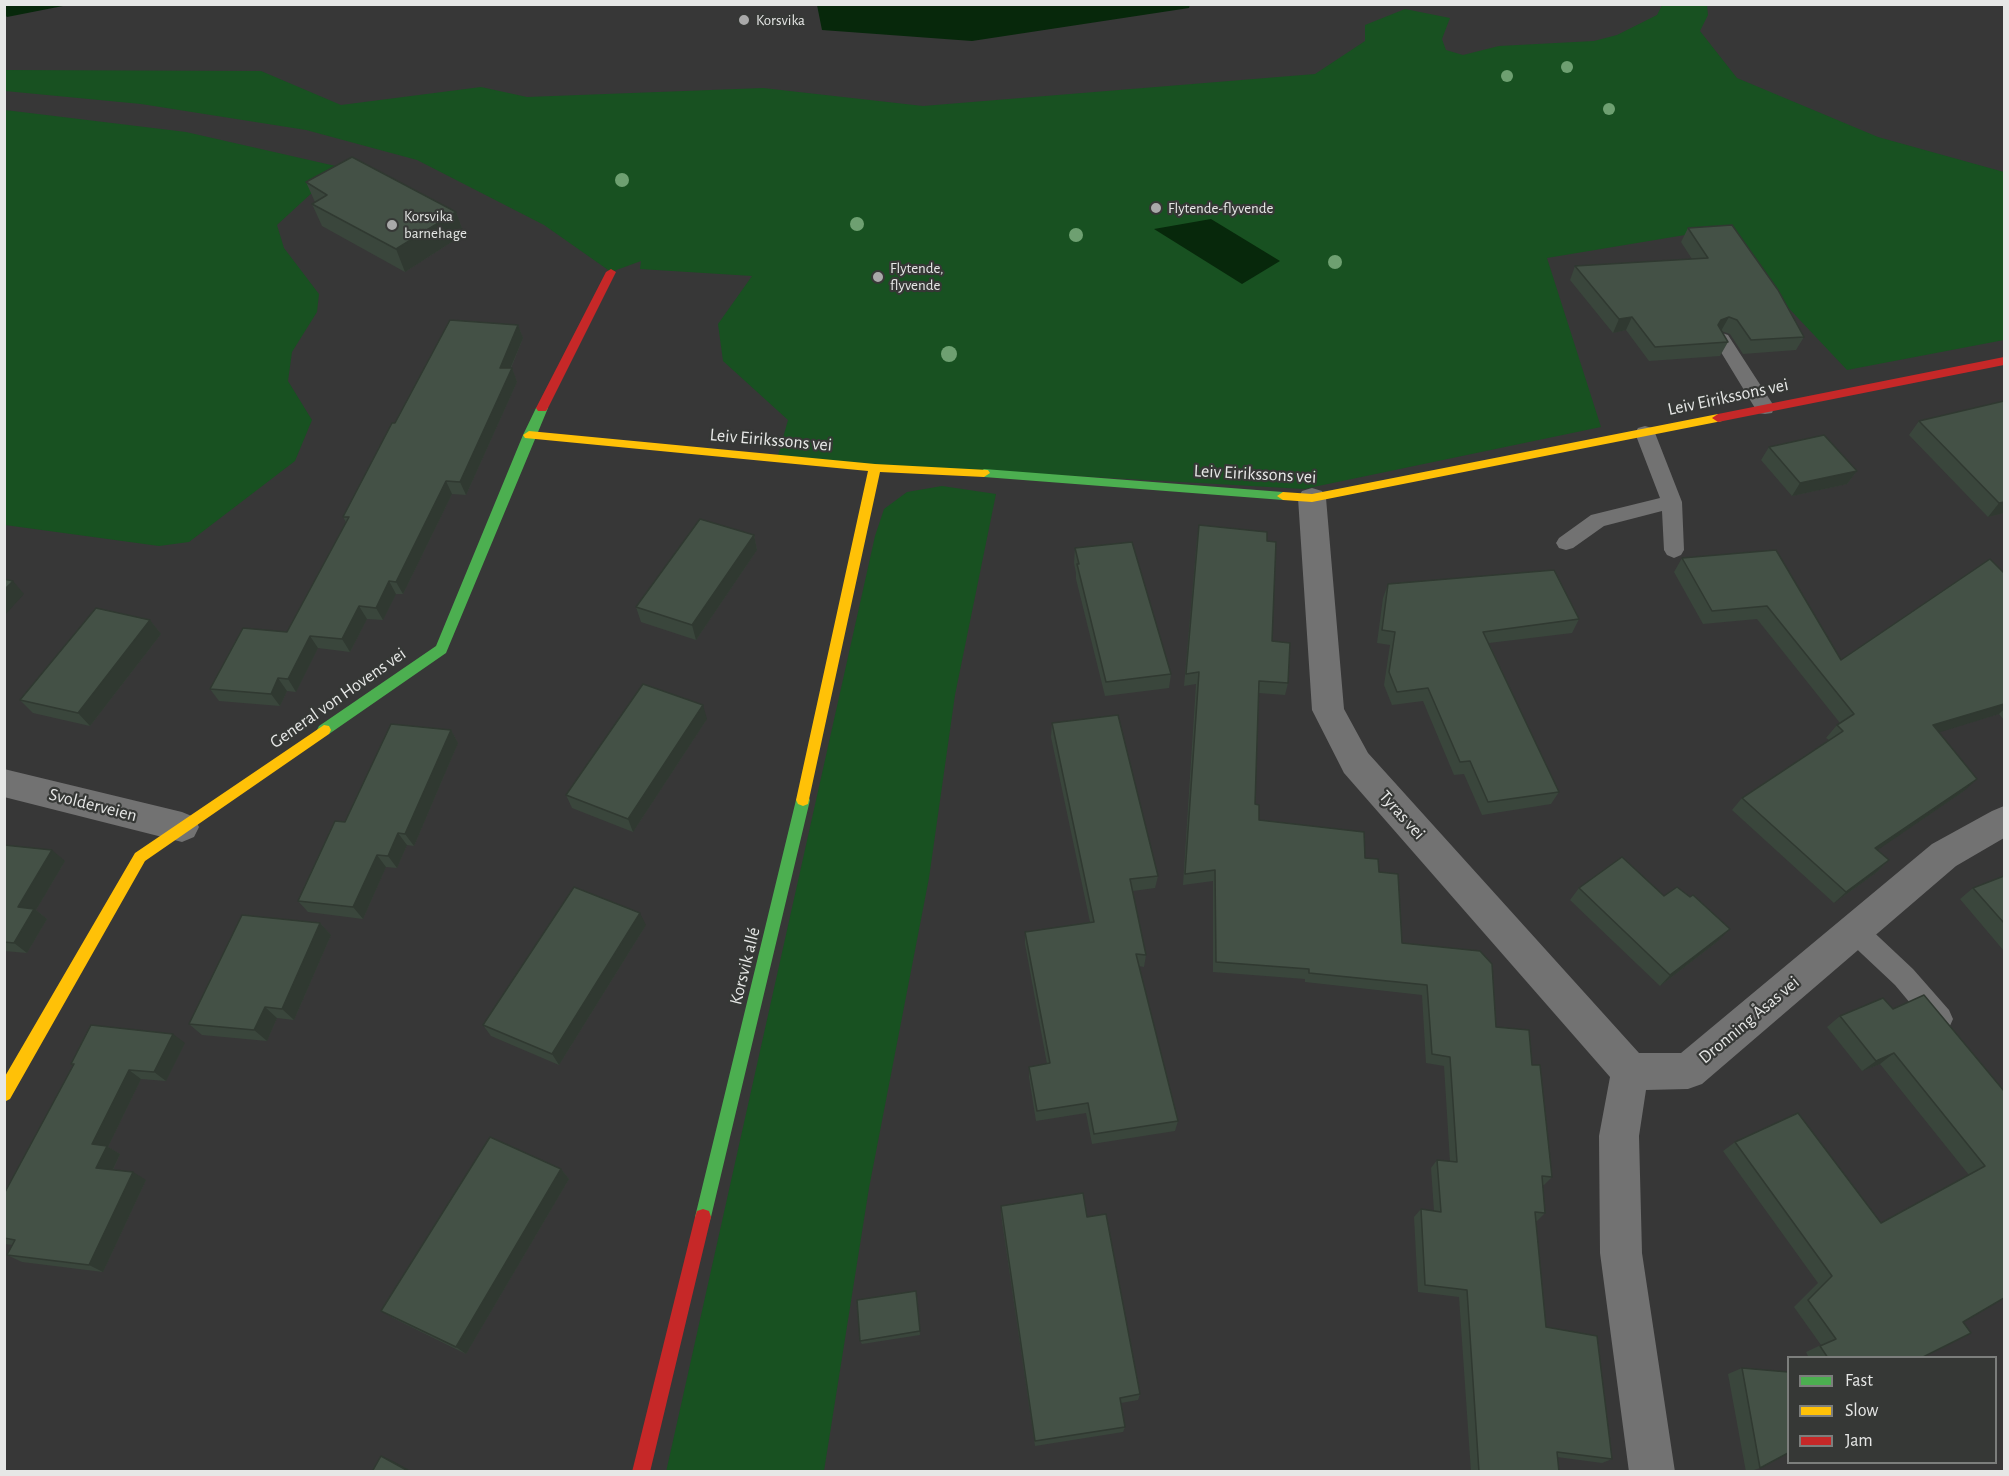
<!DOCTYPE html>
<meta charset="utf-8">
<style>
body{margin:0}
#map{position:relative;width:2009px;height:1476px;overflow:hidden;background:#373737;font-family:"Alegreya Sans",sans-serif}
canvas{display:block}
.frame{position:absolute;inset:0;border:6px solid #e6e7e6;pointer-events:none}
.legend{position:absolute;left:1787px;top:1356px;width:210px;height:108px;box-sizing:border-box;background:#363836;border:2px solid #7c7e7c;margin:0;padding:8px 10px;list-style:none;font-size:18px;color:#e6e7e6}
.legend li{display:flex;align-items:center;gap:12px;height:30px}
.legend b{width:30px;border:2px solid #7c7e7c}
</style>
<div id="map">
<canvas width="2009" height="1476"></canvas>
<div class="frame"></div>
<ul class="legend">
<li><b style="height:8px;background:#4caf50"></b>Fast</li>
<li><b style="height:8px;background:#ffc107"></b>Slow</li>
<li><b style="height:8px;background:#c62828"></b>Jam</li>
</ul>
</div>
<script>
const g = document.querySelector('canvas').getContext('2d');
g.lineJoin = 'round';
function paint(path, color) {
  g.fillStyle = color;
  g.fill(path, 'evenodd');
}
function shape(rows) {
  const path = new Path2D();
  for (const r of rows) {
    path.moveTo(r[0], r[1]);
    for (let i = 2; i < r.length; i += 2) path.lineTo(r[i], r[i + 1]);
  }
  return path;
}
function stroke(path, color, width, dash) {
  g.strokeStyle = color;
  g.lineWidth = width;
  g.lineCap = dash ? 'butt' : 'round';
  g.setLineDash(dash || []);
  g.stroke(path);
}
function drawText(font, color, halo, rows, align = 'center') {
  g.font = font + ' "Alegreya Sans",sans-serif';
  g.lineWidth = 4.5;
  g.setLineDash([]);
  g.textBaseline = 'middle';
  g.strokeStyle = halo;
  g.fillStyle = color;
  for (const [text, x, y, turn = 0] of rows) {
    g.save();
    g.translate(x, y);
    g.rotate((+turn || 0) * Math.PI / 180);
    g.textAlign = isNaN(turn) ? turn : align;
    if (halo) g.strokeText(text, 0, 0);
    g.fillText(text, 0, 0);
    g.restore();
  }
}
const green = shape([
 [1662,5,1707,5,1708,15,1700,31,1737,78,1878,137,2004,172,2004,340,1847,370,1715,230,1547,258,1601,427,1304,489,777,459,788,420,723,361,718,324,752,276,640,269,641,261,611,272,544,225,417,160,306,130,141,104,5,91,5,70,261,71,341,105,481,87,527,97,763,88,923,106,1315,74,1365,41,1365,25,1405,9,1450,18,1442,39,1446,50,1463,55,1499,46,1594,41,1617,35,1657,15],
 [5,110,186,132,340,167,277,225,284,248,319,294,317,312,292,352,288,381,312,420,295,461,189,542,159,546,5,525],
 [942,486,996,494,955,695,929,878,869,1188,824,1471,666,1472,875,536,884,509,907,492]
]);
const water = shape([
 [4,5,5,4,68,5,7,17,5,15],
 [817,5,817,4,1190,5,1189,8,972,41,822,30],
 [1211,219,1280,261,1242,284,1154,229]
]);
const lane = shape([
 [1722,333,1728,335,1772,403,1774,408,1772,413,1765,414,1758,413,1713,339,1716,335,1722,333],
 [1645,426,1652,428,1655,433,1682,502,1684,550,1681,555,1674,558,1667,555,1664,550,1662,511,1604,526,1573,548,1566,550,1559,548,1556,543,1559,538,1591,515,1660,498,1635,433,1638,428,1645,426],
 [1855,920,1864,923,1913,969,1949,1010,1953,1019,1949,1028,1940,1031,1931,1028,1895,985,1846,939,1843,931,1846,923,1855,920]
]);
const street = shape([
 [1312,488,1322,491,1326,498,1344,709,1368,753,1639,1053,1681,1053,1932,844,1992,811,2004,806,2004,838,1956,866,1702,1084,1688,1089,1646,1090,1639,1136,1642,1253,1675,1472,1629,1472,1600,1253,1599,1136,1610,1077,1344,773,1312,710,1298,498,1302,491,1312,488],
 [4,769,182,812,194,817,199,827,194,837,182,842,4,797,4,769]
]);
const fast = shape([
 [542,404,548,408,446,653,329,734,319,734,317,730,319,726,436,646,523,435,536,408,542,404],
 [984,469,1283,492,1289,496,1283,500,984,477,978,473,984,469],
 [803,794,808,796,810,800,711,1217,709,1223,703,1225,697,1223,695,1217,796,800,798,796,803,794]
]);
const slow = shape([
 [1718,414,1724,418,1722,421,1312,502,1283,500,1277,496,1283,492,1312,494,1718,414],
 [529,431,875,464,988,470,990,473,984,477,880,472,808,804,803,806,798,804,796,800,868,471,525,438,523,435,529,431],
 [324,725,329,726,331,730,329,734,145,861,10,1099,4,1102,4,1078,135,853,324,725]
]);
const jam = shape([
 [611,269,616,272,548,408,546,411,538,411,536,408,606,272,611,269],
 [2004,357,2004,365,1718,422,1712,418,1718,414,2004,357],
 [703,1209,709,1211,711,1217,650,1472,632,1472,695,1217,697,1211,703,1209]
]);
const trees = [
 [1567,67,6],
 [1507,76,6],
 [1609,109,6],
 [622,180,7],
 [857,224,7],
 [1076,235,7],
 [1335,262,7],
 [949,354,8]
];
const wall = shape([
 [306,182,456,212,464,234,405,272,322,226,312,204,315,202],
 [1688,228,1804,337,1796,350,1743,354,1730,334,1721,331,1728,342,1720,356,1649,361,1626,330,1613,333,1570,280,1575,266,1692,259,1681,242],
 [518,325,523,338,511,368,512,368,517,382,466,495,452,494,403,594,396,594,383,620,367,619,350,652,318,648,296,692,287,691,280,706,219,701,210,689,287,632,346,522,343,517,395,423],
 [2004,401,2004,513,1988,517,1909,435,1919,421],
 [1769,447,1857,471,1847,484,1792,496,1761,460],
 [1199,525,1267,541,1272,641,1288,683,1285,695,1259,693,1255,804,1259,820,1365,858,1379,872,1402,943,1496,1027,1532,1065,1552,1177,1544,1185,1542,1185,1545,1213,1537,1221,1535,1221,1546,1327,1612,1459,1602,1463,1557,1457,1559,1472,1471,1472,1459,1297,1418,1292,1414,1217,1421,1209,1434,1211,1431,1168,1437,1160,1450,1162,1444,1066,1426,1063,1422,995,1305,982,1305,979,1213,972,1213,881,1183,885,1196,684,1184,686,1197,538],
 [754,535,757,550,696,640,641,622,636,607],
 [1075,548,1171,674,1169,688,1105,696,1076,579,1076,573,1074,563],
 [1776,550,1841,660,2004,573,2004,720,1999,714,1939,732,1964,791,1877,850,1889,860,1877,872,1834,903,1732,810,1742,798,1829,740,1826,738,1837,725,1840,723,1757,619,1703,624,1674,572,1682,558],
 [1388,584,1579,619,1572,633,1489,643,1559,792,1551,804,1482,815,1464,774,1454,775,1423,701,1392,705,1384,685,1390,645,1377,643,1383,598],
 [150,620,161,634,90,726,33,713,20,700],
 [707,719,633,832,572,808,566,795],
 [1052,723,1158,876,1155,888,1133,891,1146,955,1144,967,1139,966,1178,1121,1175,1131,1092,1144,1086,1113,1036,1121,1029,1077,1029,1067,1047,1064,1025,944,1025,932,1090,922,1051,737],
 [451,730,458,743,414,846,407,845,397,868,386,867,363,919,308,912,298,901,345,822],
 [4,845,65,861,36,910,47,919,27,953,4,951],
 [2004,876,2004,951,1960,899,1973,888],
 [1579,888,1664,896,1690,897,1718,941,1660,986,1570,900],
 [320,923,331,935,294,1020,277,1018,267,1041,202,1035,189,1024],
 [646,925,559,1065,491,1036,483,1025],
 [1893,1009,2004,1091,1963,1322,1921,1358,1809,1358,1806,1352,1821,1345,1794,1307,1818,1283,1723,1151,1735,1142,1881,1223,1969,1175,1880,1064,1862,1071,1827,1027,1840,1016],
 [185,1043,166,1081,141,1079,108,1147,120,1154,113,1170,146,1180,103,1272,22,1262,7,1255,13,1245,4,1244,4,1194,74,1066,71,1064],
 [561,1169,569,1179,466,1354,393,1318,381,1311],
 [1001,1206,1087,1217,1140,1394,1138,1400,1121,1403,1125,1427,1123,1432,1035,1446,1001,1214],
 [917,1295,920,1335,862,1344,860,1341],
 [1742,1368,1760,1468,1748,1472,1746,1472,1728,1374]
]);
const shadedWall = shape([
 [456,212,464,234,405,272,396,249],
 [1632,317,1626,330,1613,333,1619,319],
 [1729,317,1721,331,1718,325,1721,320],
 [518,325,523,338,505,381,500,368],
 [512,368,517,382,466,495,460,482],
 [1857,471,1847,484,1792,496,1800,483],
 [446,481,452,494,403,594,396,582],
 [2004,502,2004,513,1988,517,1999,503],
 [754,535,757,550,696,640,692,625],
 [13,581,24,594,4,616,4,590],
 [389,581,396,594,383,620,376,608],
 [359,606,367,619,350,652,342,639],
 [150,620,161,634,90,726,78,713],
 [310,636,318,648,296,692,288,679],
 [278,678,287,691,280,706,271,694],
 [2004,704,2004,709,1999,714,1921,738,1933,725],
 [703,705,707,719,633,832,628,819],
 [451,730,458,743,414,846,405,834],
 [1977,779,1964,791,1863,860,1875,848],
 [398,833,407,845,397,868,388,856],
 [52,850,65,861,36,910,47,919,27,953,14,943,18,907],
 [377,855,386,867,363,919,353,907],
 [1889,860,1877,872,1834,903,1846,892],
 [640,913,646,925,559,1065,552,1054],
 [320,923,331,935,294,1020,282,1009],
 [1730,929,1718,941,1660,986,1670,975],
 [265,1007,277,1018,267,1041,254,1030],
 [173,1034,185,1043,166,1081,154,1072],
 [1894,1053,1880,1064,1862,1071,1876,1061],
 [129,1070,141,1079,108,1147,120,1154,110,1176,96,1168,92,1144],
 [561,1169,569,1179,466,1354,456,1347],
 [133,1172,146,1180,103,1272,89,1265],
 [381,1456,393,1461,413,1472,410,1472]
]);
const building = shape([
 [352,157,456,212,396,249,312,204,327,195,306,182,352,157],
 [1732,225,1778,290,1804,337,1751,340,1737,320,1729,317,1721,320,1718,325,1728,342,1655,347,1632,317,1619,319,1575,266,1708,258,1688,228,1732,225],
 [450,320,518,325,500,368,512,368,460,482,446,481,396,582,389,581,376,608,359,606,342,639,310,636,288,679,278,678,271,694,210,689,243,628,287,632,349,517,343,517,392,423,395,423,450,320],
 [2004,401,2004,502,1999,503,1919,421,2004,401],
 [1824,435,1857,471,1800,483,1769,447,1824,435],
 [700,519,754,535,692,625,636,607,700,519],
 [1199,525,1267,532,1267,541,1276,542,1272,641,1290,643,1288,683,1259,681,1255,804,1259,805,1259,820,1364,832,1365,858,1378,859,1379,872,1398,874,1402,943,1480,951,1492,964,1496,1027,1529,1030,1532,1065,1540,1065,1552,1177,1542,1176,1545,1213,1535,1212,1546,1327,1597,1336,1612,1459,1557,1452,1559,1472,1479,1472,1467,1290,1425,1285,1421,1209,1441,1212,1437,1160,1457,1162,1450,1057,1432,1054,1427,985,1309,973,1309,969,1216,962,1215,870,1185,874,1199,672,1186,674,1199,525],
 [1132,542,1171,674,1106,682,1077,564,1079,564,1075,548,1132,542],
 [1776,550,1841,660,1990,559,2004,573,2004,704,1933,725,1977,779,1875,848,1889,860,1846,892,1742,798,1843,731,1837,725,1854,714,1767,606,1712,611,1682,558,1776,550],
 [1554,570,1579,619,1483,632,1559,792,1488,802,1470,761,1460,762,1428,688,1397,692,1389,672,1395,632,1382,630,1388,584,1554,570],
 [4,579,13,581,4,590,4,579],
 [96,608,150,620,78,713,20,700,96,608],
 [643,684,703,705,628,819,566,795,643,684],
 [1118,715,1158,876,1130,879,1146,955,1136,954,1178,1121,1094,1134,1088,1103,1037,1111,1029,1067,1050,1063,1025,932,1094,922,1052,723,1118,715],
 [391,724,451,730,405,834,398,833,388,856,377,855,353,907,298,901,335,821,345,822,391,724],
 [4,845,52,850,18,907,34,909,14,943,4,942,4,845],
 [1622,857,1664,896,1677,887,1690,897,1693,895,1730,929,1670,975,1579,888,1622,857],
 [2004,876,2004,923,1973,888,2004,876],
 [574,887,640,913,552,1054,483,1025,574,887],
 [242,915,320,923,282,1009,265,1007,254,1030,189,1024,242,915],
 [1924,995,2004,1091,2004,1298,1963,1322,1971,1333,1921,1358,1828,1358,1820,1346,1836,1339,1808,1300,1832,1276,1735,1142,1798,1113,1881,1223,1985,1166,1894,1053,1876,1061,1840,1016,1883,998,1893,1009,1924,995],
 [91,1025,173,1034,154,1072,129,1070,92,1144,107,1146,96,1168,133,1172,89,1265,7,1255,15,1240,4,1238,4,1194,74,1064,71,1064,91,1025],
 [490,1137,561,1169,456,1347,381,1311,490,1137],
 [1083,1193,1087,1217,1106,1214,1140,1394,1120,1398,1125,1427,1035,1441,1001,1206,1083,1193],
 [916,1291,920,1331,860,1341,857,1300,916,1291],
 [1742,1368,1788,1372,1788,1453,1760,1468,1742,1368],
 [381,1456,410,1472,372,1472,381,1456]
]);
const markers = [
 [744,20,6,"#a9a9a9"],
 [1156,208,6,"#a9a9a9"],
 [392,225,6,"#a9a9a9"],
 [878,277,6,"#a9a9a9"]
];
const farPoinames = [
 ["Korsvika",756,20],
 ["Flytende-flyvende",1168,208],
 ["Korsvika",404,216],
 ["barnehage",404,233],
 ["Flytende,",890,268],
 ["flyvende",890,285]
];
const streetNames = [
 ["Leiv Eirikssons vei",1728,397,-12],
 ["Leiv Eirikssons vei",771,440,5],
 ["Leiv Eirikssons vei",1255,474,3],
 ["General von Hovens vei",338,698,-35],
 ["Svolderveien",93,805,14],
 ["Tyras vei",1402,815,48],
 ["Korsvik allé",745,966,-76],
 ["Dronning Åsas vei",1749,1020,-40]
];
paint(green, '#185121');
paint(water, '#07280b');
paint(lane, '#727272');
paint(street, '#727272');
paint(fast, '#4caf50');
paint(slow, '#ffc107');
paint(jam, '#c62828');
g.fillStyle = '#6ea071';
for (const [x, y, r] of trees) {
  g.beginPath();
  g.arc(x, y, r, 0, 2 * Math.PI);
  g.fill();
}
paint(wall, '#3a463c');
paint(shadedWall, '#303931');
paint(building, '#445146');
stroke(building, '#303931', 1.5);
for (const [x, y, r, color] of markers) {
  const dot = new Path2D();
  dot.arc(x, y, r, 0, 2 * Math.PI);
  g.fillStyle = color;
  g.fill(dot);
  stroke(dot, '#363836', 2);
}
drawText('15px', '#e6e7e6', '#363836', farPoinames, 'left');
drawText('18px', '#e6e7e6', '#363836', streetNames);
</script>
